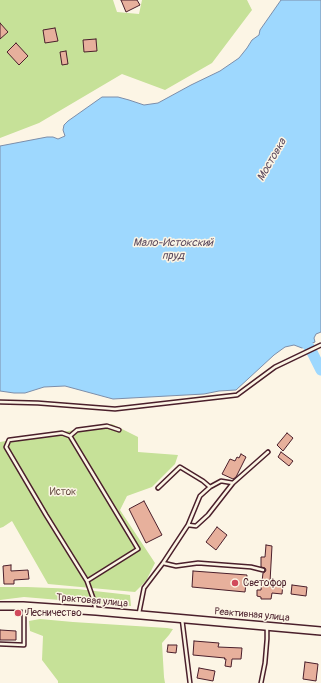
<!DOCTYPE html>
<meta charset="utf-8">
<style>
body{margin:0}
canvas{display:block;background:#fcf5e5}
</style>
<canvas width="321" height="683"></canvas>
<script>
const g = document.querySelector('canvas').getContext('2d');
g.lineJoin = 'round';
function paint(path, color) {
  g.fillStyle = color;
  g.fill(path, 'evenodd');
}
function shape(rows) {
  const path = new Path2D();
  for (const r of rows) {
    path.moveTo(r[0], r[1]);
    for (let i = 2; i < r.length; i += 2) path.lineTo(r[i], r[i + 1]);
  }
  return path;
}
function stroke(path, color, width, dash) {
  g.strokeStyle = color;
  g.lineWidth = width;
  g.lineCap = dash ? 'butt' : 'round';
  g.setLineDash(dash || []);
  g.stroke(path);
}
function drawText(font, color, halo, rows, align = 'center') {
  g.font = font + ' Pangolin,sans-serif';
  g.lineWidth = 3;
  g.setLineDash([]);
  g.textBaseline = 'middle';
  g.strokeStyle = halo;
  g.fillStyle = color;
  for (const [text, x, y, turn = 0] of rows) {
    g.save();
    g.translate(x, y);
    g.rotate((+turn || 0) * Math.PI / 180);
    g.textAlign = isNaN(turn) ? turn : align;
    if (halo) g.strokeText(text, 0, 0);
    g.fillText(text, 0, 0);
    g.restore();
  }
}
const green = shape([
 [0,0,113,0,117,12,139,14,142,0,247,0,252,10,212,63,165,90,122,74,39,123,0,138],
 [112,424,138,437,138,452,178,455,175,464,152,487,127,496,120,510,155,563,146,581,135,592,48,584,12,521,3,527,0,528,0,442],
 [0,587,27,587,77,589,130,595,131,606,24,597,0,600],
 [40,619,73,622,167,628,173,629,169,635,162,643,164,677,165,683,58,683,58,681,42,660,43,636,30,631,29,621]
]);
const water = shape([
 [281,0,321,0,321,332,316,334,314,338,315,342,310,344,312,347,308,349,307,346,302,348,294,345,285,347,274,355,236,390,219,391,204,394,113,399,65,386,44,387,25,393,14,393,0,391,0,146,47,137,53,137,58,139,65,136,63,130,64,125,68,121,102,97,118,97,129,100,144,105,158,103,191,85,220,71,239,58,247,48,252,40,259,35,260,30,281,0]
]);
const river = shape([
 [303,340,310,348,321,370]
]);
const building = shape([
 [121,0,137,0,140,5,126,12,121,0],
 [0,23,8,32,0,39,0,23],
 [55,28,58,41,45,43,43,30,55,28],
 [96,39,97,51,84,52,83,40,96,39],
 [16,43,28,56,19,65,7,52,16,43],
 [66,51,68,64,62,65,60,52,66,51],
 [287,433,293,438,283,451,277,445,287,433],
 [281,452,293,461,289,466,278,457,281,452],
 [241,454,246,457,236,477,233,479,222,474,230,459,235,461,237,457,239,458,241,454],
 [144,501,162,535,146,543,129,509,144,501],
 [217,527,227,535,216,550,206,542,217,527],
 [266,545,272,546,270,582,283,583,282,594,272,593,271,599,261,599,261,597,257,596,257,590,261,590,263,573,265,572,266,570,265,568,261,567,261,557,265,557,266,545],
 [11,565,11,571,28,570,29,579,14,580,14,584,4,584,3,566,11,565],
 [193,571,247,575,245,592,192,587,193,571],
 [292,585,307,587,306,596,291,594,292,585],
 [0,630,16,631,16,640,0,640,0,630],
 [194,641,219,643,218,647,242,648,241,659,232,659,231,667,225,666,226,659,224,659,225,658,193,655,194,641],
 [168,645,177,645,176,653,167,652,168,645],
 [305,662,318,664,316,681,303,679,305,662],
 [199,668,215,671,213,681,197,678,199,668]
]);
const lane = shape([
 [0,402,38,403,115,409,237,395,275,367,321,345],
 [70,436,138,549,87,581,93,598,96,611],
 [158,488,180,467,203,481,210,487],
 [188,525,196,526,208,515,233,483],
 [163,563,176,566,198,563,251,567,263,570],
 [87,581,46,515,6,447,9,440,62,433,70,436,77,430,107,426,119,430],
 [139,613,144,588,163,563,188,525,200,496,210,487,221,481,233,483,268,452],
 [182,619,190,683],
 [0,644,24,645,24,606],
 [261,683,265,663,267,639,267,627]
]);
const secondary = shape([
 [0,606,23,606,96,611,321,631]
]);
const markers = [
 [235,583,4,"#d1495b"],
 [18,613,4,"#d1495b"]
];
const parkNames = [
 ["Исток",63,492]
];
const poiNames = [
 ["Светофор",243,583],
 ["Лесничество",26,613]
];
const streetNames = [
 ["Трактовая улица",92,601,5],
 ["Реактивная улица",252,615,5]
];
const waterNames = [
 ["Мостовка",272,160,-60],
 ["Мало-Истокский",173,243],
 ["пруд",173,256]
];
paint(green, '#c6e198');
paint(water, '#9ed8fe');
stroke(water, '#7c8eaa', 1);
stroke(river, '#9ed8fe', 11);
paint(building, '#e7b09c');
stroke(building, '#4a1f2b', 1);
stroke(lane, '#4a1f2b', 5.5);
stroke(secondary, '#4a1f2b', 10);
stroke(lane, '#fcf5e5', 2.5);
stroke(secondary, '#fcf5e5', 7);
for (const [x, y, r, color] of markers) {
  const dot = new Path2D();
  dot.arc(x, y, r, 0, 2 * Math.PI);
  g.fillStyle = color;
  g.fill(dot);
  stroke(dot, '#fcf5e5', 1.5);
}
drawText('10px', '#695046', '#fcf5e5', parkNames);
drawText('10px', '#4a1f2b', '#fcf5e5', poiNames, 'left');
drawText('10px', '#4a1f2b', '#fcf5e5', streetNames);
drawText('italic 11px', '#5f4d60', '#fcf5e5', waterNames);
</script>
